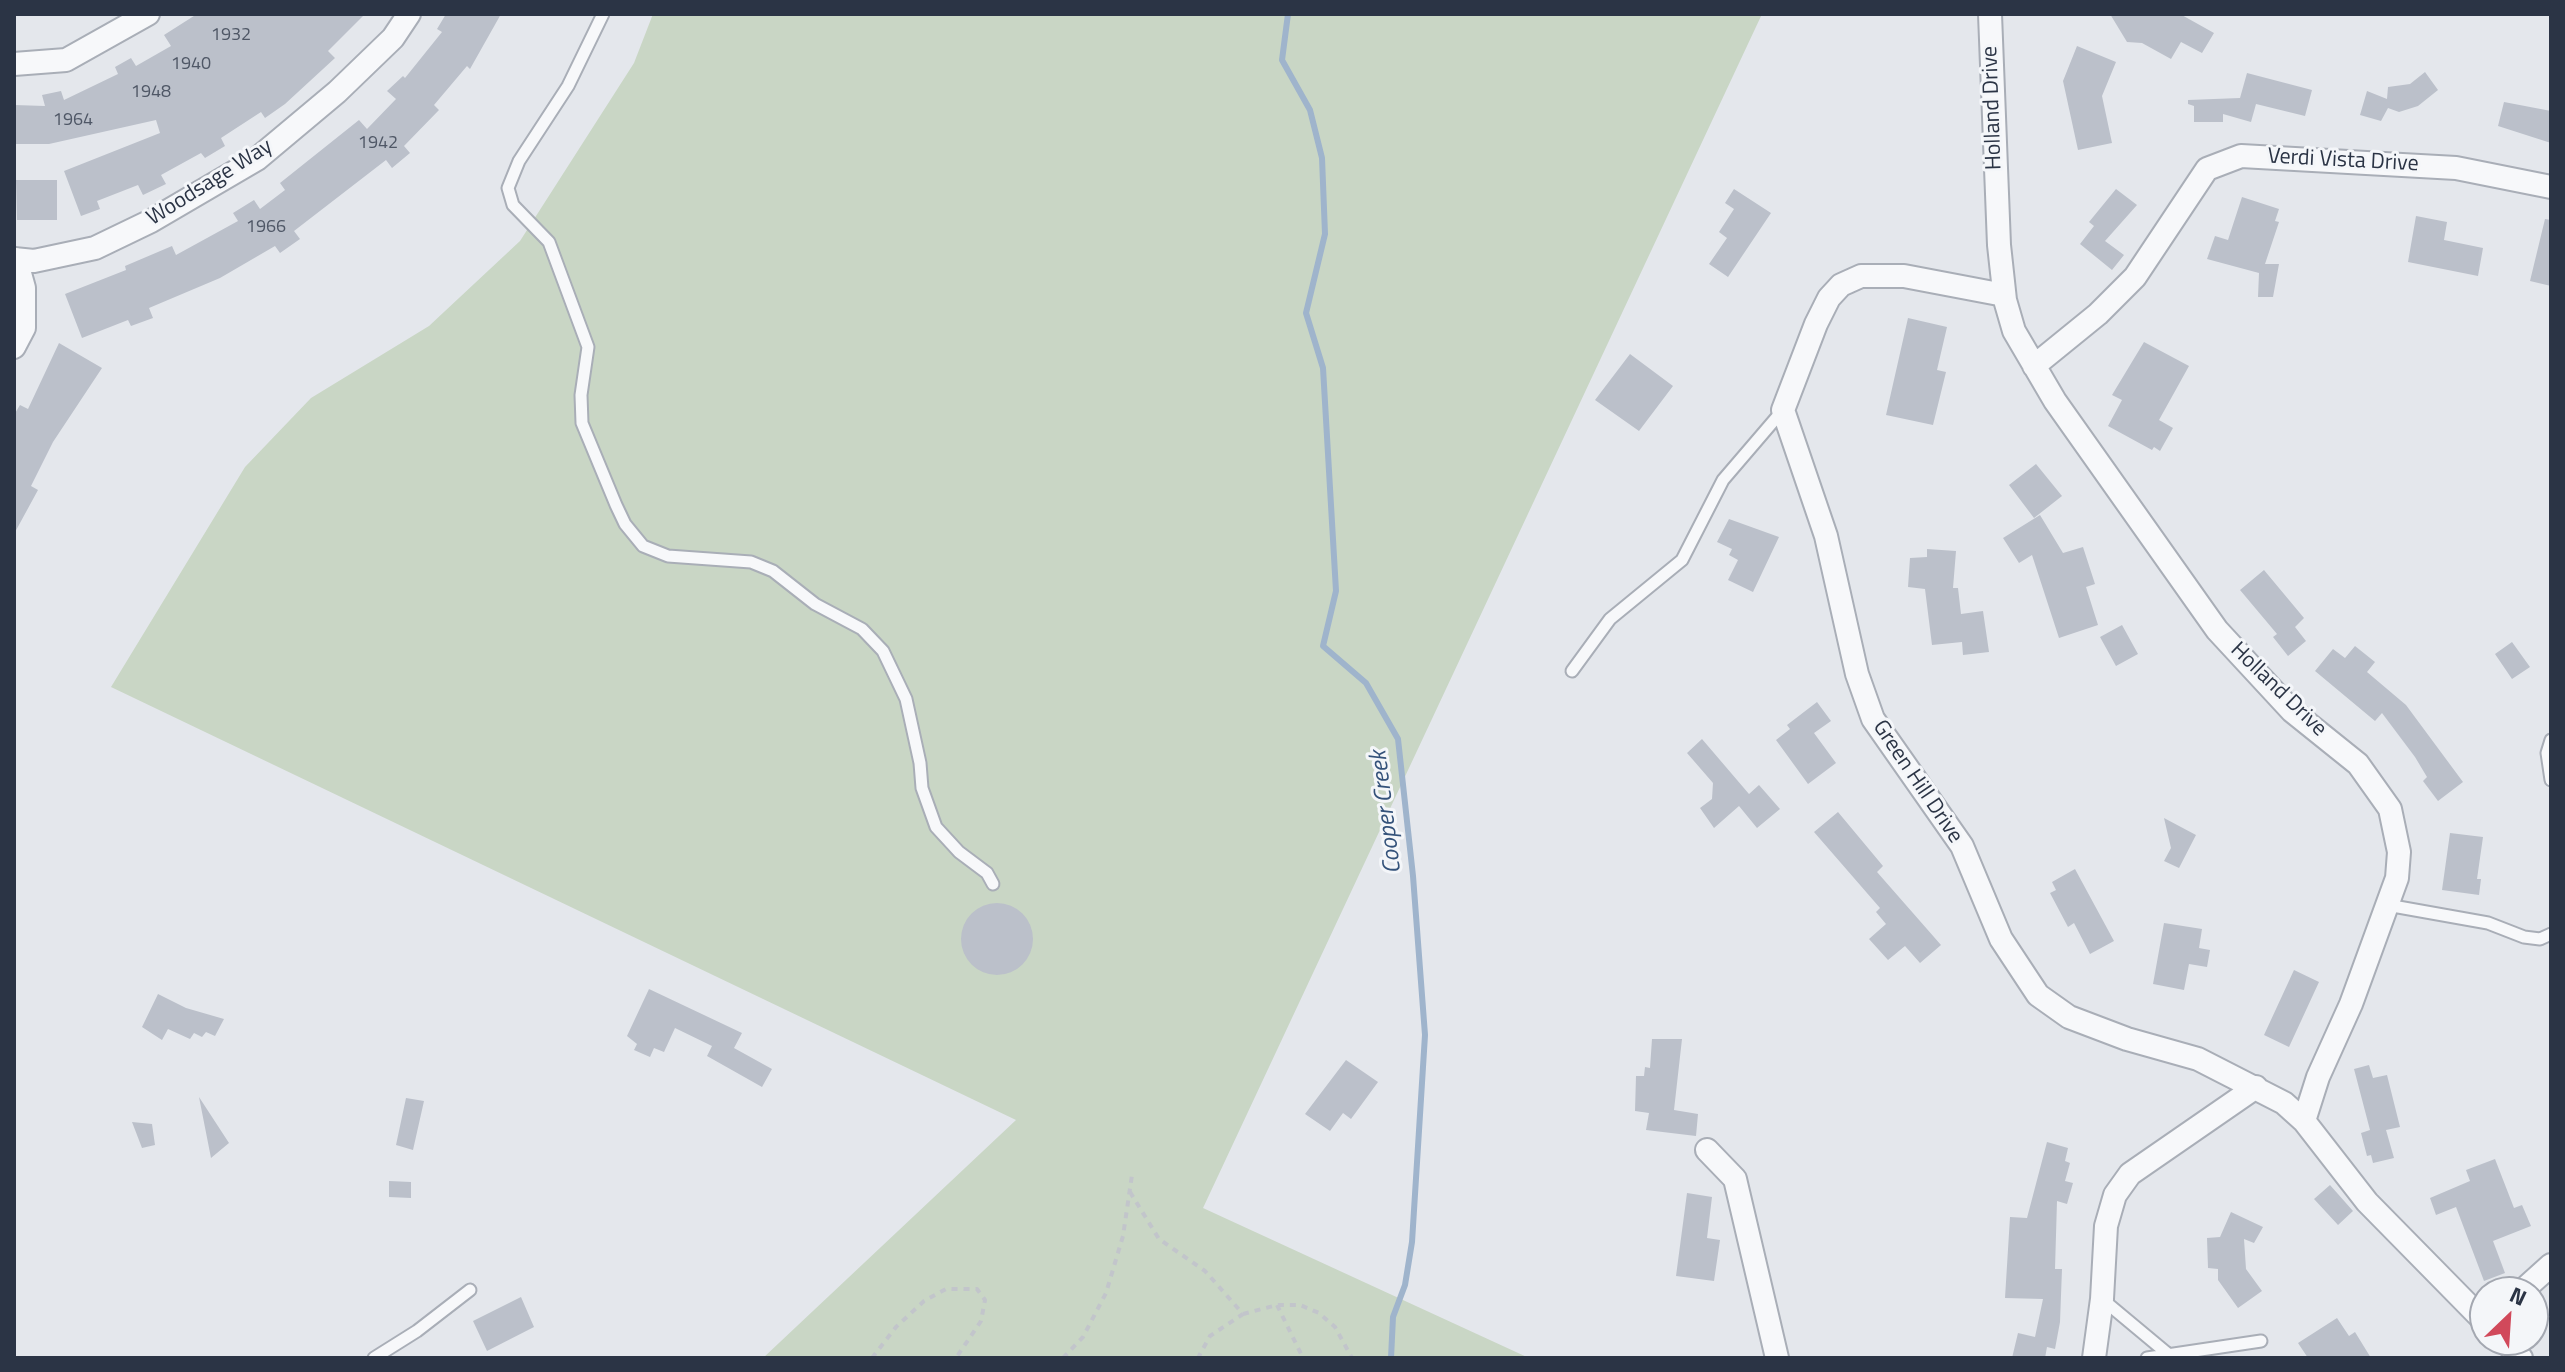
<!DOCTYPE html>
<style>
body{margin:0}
#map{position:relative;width:2565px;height:1372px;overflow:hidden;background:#e4e7ec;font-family:"Titillium Web",sans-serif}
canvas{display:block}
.frame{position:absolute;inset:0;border:16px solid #2b3445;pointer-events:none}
.north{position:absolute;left:2469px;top:1276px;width:80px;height:80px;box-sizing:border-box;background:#f4f6f9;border:2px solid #a4a8b1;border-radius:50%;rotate:25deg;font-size:22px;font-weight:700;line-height:32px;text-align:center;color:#2b3445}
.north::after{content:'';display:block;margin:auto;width:28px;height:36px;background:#d1495b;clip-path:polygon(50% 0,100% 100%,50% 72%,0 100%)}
</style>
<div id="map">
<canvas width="2565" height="1372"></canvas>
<div class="frame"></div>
<div class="north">N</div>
</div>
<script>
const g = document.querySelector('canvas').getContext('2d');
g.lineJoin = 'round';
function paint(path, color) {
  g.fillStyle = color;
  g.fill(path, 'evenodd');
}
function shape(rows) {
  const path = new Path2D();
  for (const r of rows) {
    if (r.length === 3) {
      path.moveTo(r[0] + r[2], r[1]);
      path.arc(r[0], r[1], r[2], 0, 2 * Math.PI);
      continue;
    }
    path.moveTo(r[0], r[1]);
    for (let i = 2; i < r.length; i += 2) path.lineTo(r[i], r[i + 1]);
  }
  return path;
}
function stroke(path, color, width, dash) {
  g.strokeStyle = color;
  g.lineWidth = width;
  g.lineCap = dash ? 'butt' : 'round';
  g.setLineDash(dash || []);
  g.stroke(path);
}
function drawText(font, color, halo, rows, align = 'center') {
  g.font = font + ' "Titillium Web",sans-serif';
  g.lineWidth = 6;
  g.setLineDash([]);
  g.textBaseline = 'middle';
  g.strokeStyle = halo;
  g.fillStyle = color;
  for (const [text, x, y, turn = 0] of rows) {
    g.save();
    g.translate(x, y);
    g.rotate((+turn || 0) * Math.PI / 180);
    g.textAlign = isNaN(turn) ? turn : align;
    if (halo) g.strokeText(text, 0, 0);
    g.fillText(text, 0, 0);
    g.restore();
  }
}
const green = shape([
 [653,14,1762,14,1203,1208,1529,1358,763,1358,1016,1120,111,687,245,467,311,398,429,326,520,241,634,63]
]);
const stream = shape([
 [1288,14,1282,60,1310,110,1322,158,1325,234,1306,313,1323,368,1336,591,1323,646,1366,683,1398,739,1413,876,1425,1035,1412,1242,1405,1285,1393,1317,1391,1358]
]);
const building = shape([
 [197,14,365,14,328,51,335,58,285,104,265,118,261,112,221,138,225,146,205,158,201,153,161,175,166,184,143,195,138,185,97,201,100,209,81,216,64,171,160,133,156,120,49,144,14,144,14,105,45,106,42,95,61,91,64,100,118,74,115,67,131,58,136,66,171,46,164,35],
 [446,14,501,14,470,69,467,66,434,105,439,110,404,146,410,153,392,168,386,160,294,231,300,239,280,253,275,246,220,278,149,308,153,318,131,326,128,320,82,338,65,294,126,270,125,266,172,246,176,255,238,221,233,213,254,200,260,209,285,190,280,183,359,120,367,129,396,99,387,91,403,76,405,78,442,32,437,29],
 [2110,14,2180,14,2214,33,2202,53,2181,42,2171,59,2142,43,2127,42],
 [2077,46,2116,62,2102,96,2112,143,2078,150,2063,81],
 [2425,72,2438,90,2418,106,2399,112,2388,108,2381,121,2360,115,2367,91,2387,99,2388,87,2410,84],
 [2247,73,2312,90,2305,116,2256,104,2251,122,2223,114,2223,122,2194,122,2194,106,2188,104,2188,100,2240,98],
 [2504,102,2551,111,2551,143,2498,126],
 [16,180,57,180,57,220,17,220],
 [1734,189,1771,213,1728,277,1709,264,1727,238,1719,232,1734,209,1725,203],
 [2116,189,2137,205,2105,241,2124,255,2112,270,2080,244,2094,226,2089,222],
 [2242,197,2279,209,2275,221,2279,222,2265,264,2279,264,2273,297,2258,297,2259,273,2207,259,2215,236,2228,240],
 [2416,216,2447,222,2444,240,2483,248,2478,276,2408,262],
 [2545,219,2551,220,2551,286,2530,281],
 [1908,318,1947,327,1937,370,1946,372,1933,425,1886,415],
 [2144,342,2189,366,2159,420,2173,428,2160,451,2154,447,2152,450,2108,426,2122,400,2112,395],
 [59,343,102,368,53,442,31,486,38,490,14,534,14,415,20,405,28,409],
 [1630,354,1673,386,1639,431,1595,400],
 [2036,464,2062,496,2034,518,2009,485],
 [2040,515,2063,553,2083,547,2095,584,2086,587,2098,625,2059,638,2032,555,2019,563,2003,538],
 [1729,519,1779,537,1753,592,1728,580,1738,560,1729,555,1732,549,1717,542],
 [1927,549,1956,551,1953,588,1958,588,1961,614,1983,611,1989,652,1963,655,1962,642,1932,645,1925,589,1908,587,1910,558,1927,557],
 [2264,570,2304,618,2295,627,2306,641,2288,656,2273,637,2277,634,2240,590],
 [2122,625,2138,654,2116,666,2100,637],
 [2512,642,2530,667,2512,679,2495,654],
 [2355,646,2375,662,2367,672,2406,705,2463,782,2438,801,2423,781,2427,777,2415,757,2382,713,2375,721,2315,671,2333,649,2345,658],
 [1817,702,1831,721,1814,733,1836,763,1808,784,1776,740,1790,729,1787,725],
 [1702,739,1749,794,1759,785,1780,809,1757,828,1739,806,1714,828,1700,808,1712,799,1713,783,1687,753],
 [1838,812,1883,866,1877,872,1941,945,1920,963,1905,946,1888,960,1869,939,1886,924,1876,912,1880,908,1814,832],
 [2164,818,2196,835,2179,868,2164,861,2171,848],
 [2450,833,2483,837,2477,879,2481,879,2479,895,2442,890],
 [2075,869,2114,941,2090,954,2074,923,2068,927,2050,893,2056,890,2052,882],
 [997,939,36],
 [2164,923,2202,929,2199,948,2210,950,2207,967,2189,964,2184,990,2153,984],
 [2294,970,2319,982,2289,1047,2264,1035],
 [649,989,742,1033,734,1048,772,1069,762,1087,707,1056,712,1046,675,1028,664,1052,654,1048,650,1057,634,1050,637,1044,627,1036],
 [158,994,186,1008,224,1019,215,1036,206,1032,202,1037,194,1033,190,1039,168,1029,162,1040,142,1027],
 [1652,1039,1682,1039,1674,1110,1698,1114,1696,1136,1646,1130,1649,1113,1635,1111,1636,1076,1644,1076,1645,1067,1650,1068],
 [1346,1060,1378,1082,1351,1119,1343,1113,1330,1131,1305,1114],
 [2369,1065,2373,1078,2387,1075,2400,1127,2386,1130,2394,1158,2373,1163,2371,1155,2367,1156,2361,1133,2370,1130,2354,1069],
 [199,1097,229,1143,211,1158],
 [406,1098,424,1101,413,1150,396,1145],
 [132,1122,152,1124,155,1145,142,1148],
 [2047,1142,2068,1148,2065,1161,2070,1163,2065,1181,2073,1183,2067,1204,2057,1201,2055,1269,2062,1269,2060,1322,2055,1349,2047,1347,2045,1358,2012,1358,2018,1333,2035,1337,2043,1299,2005,1298,2010,1217,2027,1218],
 [2495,1159,2514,1208,2522,1205,2531,1226,2493,1241,2505,1273,2484,1281,2456,1207,2436,1215,2430,1198,2470,1181,2466,1170],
 [389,1181,411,1182,411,1198,389,1197],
 [2330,1185,2353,1211,2338,1225,2314,1199],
 [1687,1193,1712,1197,1707,1238,1720,1240,1714,1281,1676,1276],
 [2231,1212,2263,1227,2254,1243,2244,1239,2246,1269,2262,1291,2238,1308,2218,1280,2218,1269,2208,1268,2207,1238,2220,1237],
 [521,1297,534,1327,487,1351,473,1321],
 [2337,1318,2349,1336,2355,1332,2371,1358,2308,1358,2298,1343]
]);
const path = shape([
 [1130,1192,1159,1239,1205,1271,1243,1314,1210,1336,1198,1358],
 [1277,1305,1303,1358],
 [1243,1314,1277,1305,1300,1305,1319,1313,1335,1327,1352,1358],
 [872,1358,896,1327,924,1301,946,1289,977,1289,985,1300,981,1321,956,1358],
 [1063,1358,1083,1337,1106,1293,1123,1236,1132,1175]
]);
const lane = shape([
 [603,14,568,86,519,161,508,188,513,205,549,242,588,347,581,395,582,423,616,505,625,524,643,546,668,556,751,562,773,571,815,604,862,629,883,651,906,699,920,763,922,788,936,827,959,852,987,873,993,884],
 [1572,671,1610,619,1682,560,1723,480,1783,410],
 [2551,740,2547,753,2551,780],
 [2387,905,2488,923,2524,937,2540,939,2551,934],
 [2102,1299,2168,1354],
 [374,1358,417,1331,470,1290],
 [2147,1358,2261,1341]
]);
const street = shape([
 [1990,14,1999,245,2005,300,2014,331,2055,401,2217,630,2292,711,2358,764,2390,809,2399,852,2397,878,2351,1004,2318,1077,2304,1121,2367,1202,2485,1322],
 [14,64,66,60,148,14],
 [14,259,34,261,95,248,151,221,257,159,337,92,393,38,409,14],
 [2004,295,1904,276,1861,276,1841,285,1829,298,1816,324,1783,410,1826,536,1857,674,1873,719,1962,846,2001,939,2038,995,2069,1017,2127,1039,2198,1059,2284,1103,2304,1121],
 [14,347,24,328,24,288,16,259],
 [2034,366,2098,314,2135,277,2207,169,2241,156,2456,168,2551,187],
 [1707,1150,1735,1179,1777,1358],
 [2521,1292,2551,1265],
 [2504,1340,2521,1358],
 [2094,1358,2102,1299,2106,1226,2115,1195,2130,1174,2256,1087]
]);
const numberNames = [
 ["1932",231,36],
 ["1940",191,65],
 ["1948",151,93],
 ["1964",73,121],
 ["1942",378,144],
 ["1966",266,228]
];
const streetNames = [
 ["Holland Drive",1993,108,-92],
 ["Verdi Vista Drive",2343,161,3],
 ["Woodsage Way",210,183,-32],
 ["Holland Drive",2278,690,44],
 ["Green Hill Drive",1917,782,56]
];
const waterNames = [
 ["Cooper Creek",1387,812,-97]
];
paint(green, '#c9d6c5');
stroke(stream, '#9fb4cc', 6);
paint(building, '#bbc0ca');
stroke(lane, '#a9aeb7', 15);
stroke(street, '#a9aeb7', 26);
stroke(path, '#c2c5cb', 4, [6, 6]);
stroke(lane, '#f7f8fa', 11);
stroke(street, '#f7f8fa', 22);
drawText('18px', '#4f5766', null, numberNames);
drawText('22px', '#2b3445', '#f4f6f9', streetNames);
drawText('italic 24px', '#34527a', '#f4f6f9', waterNames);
</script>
